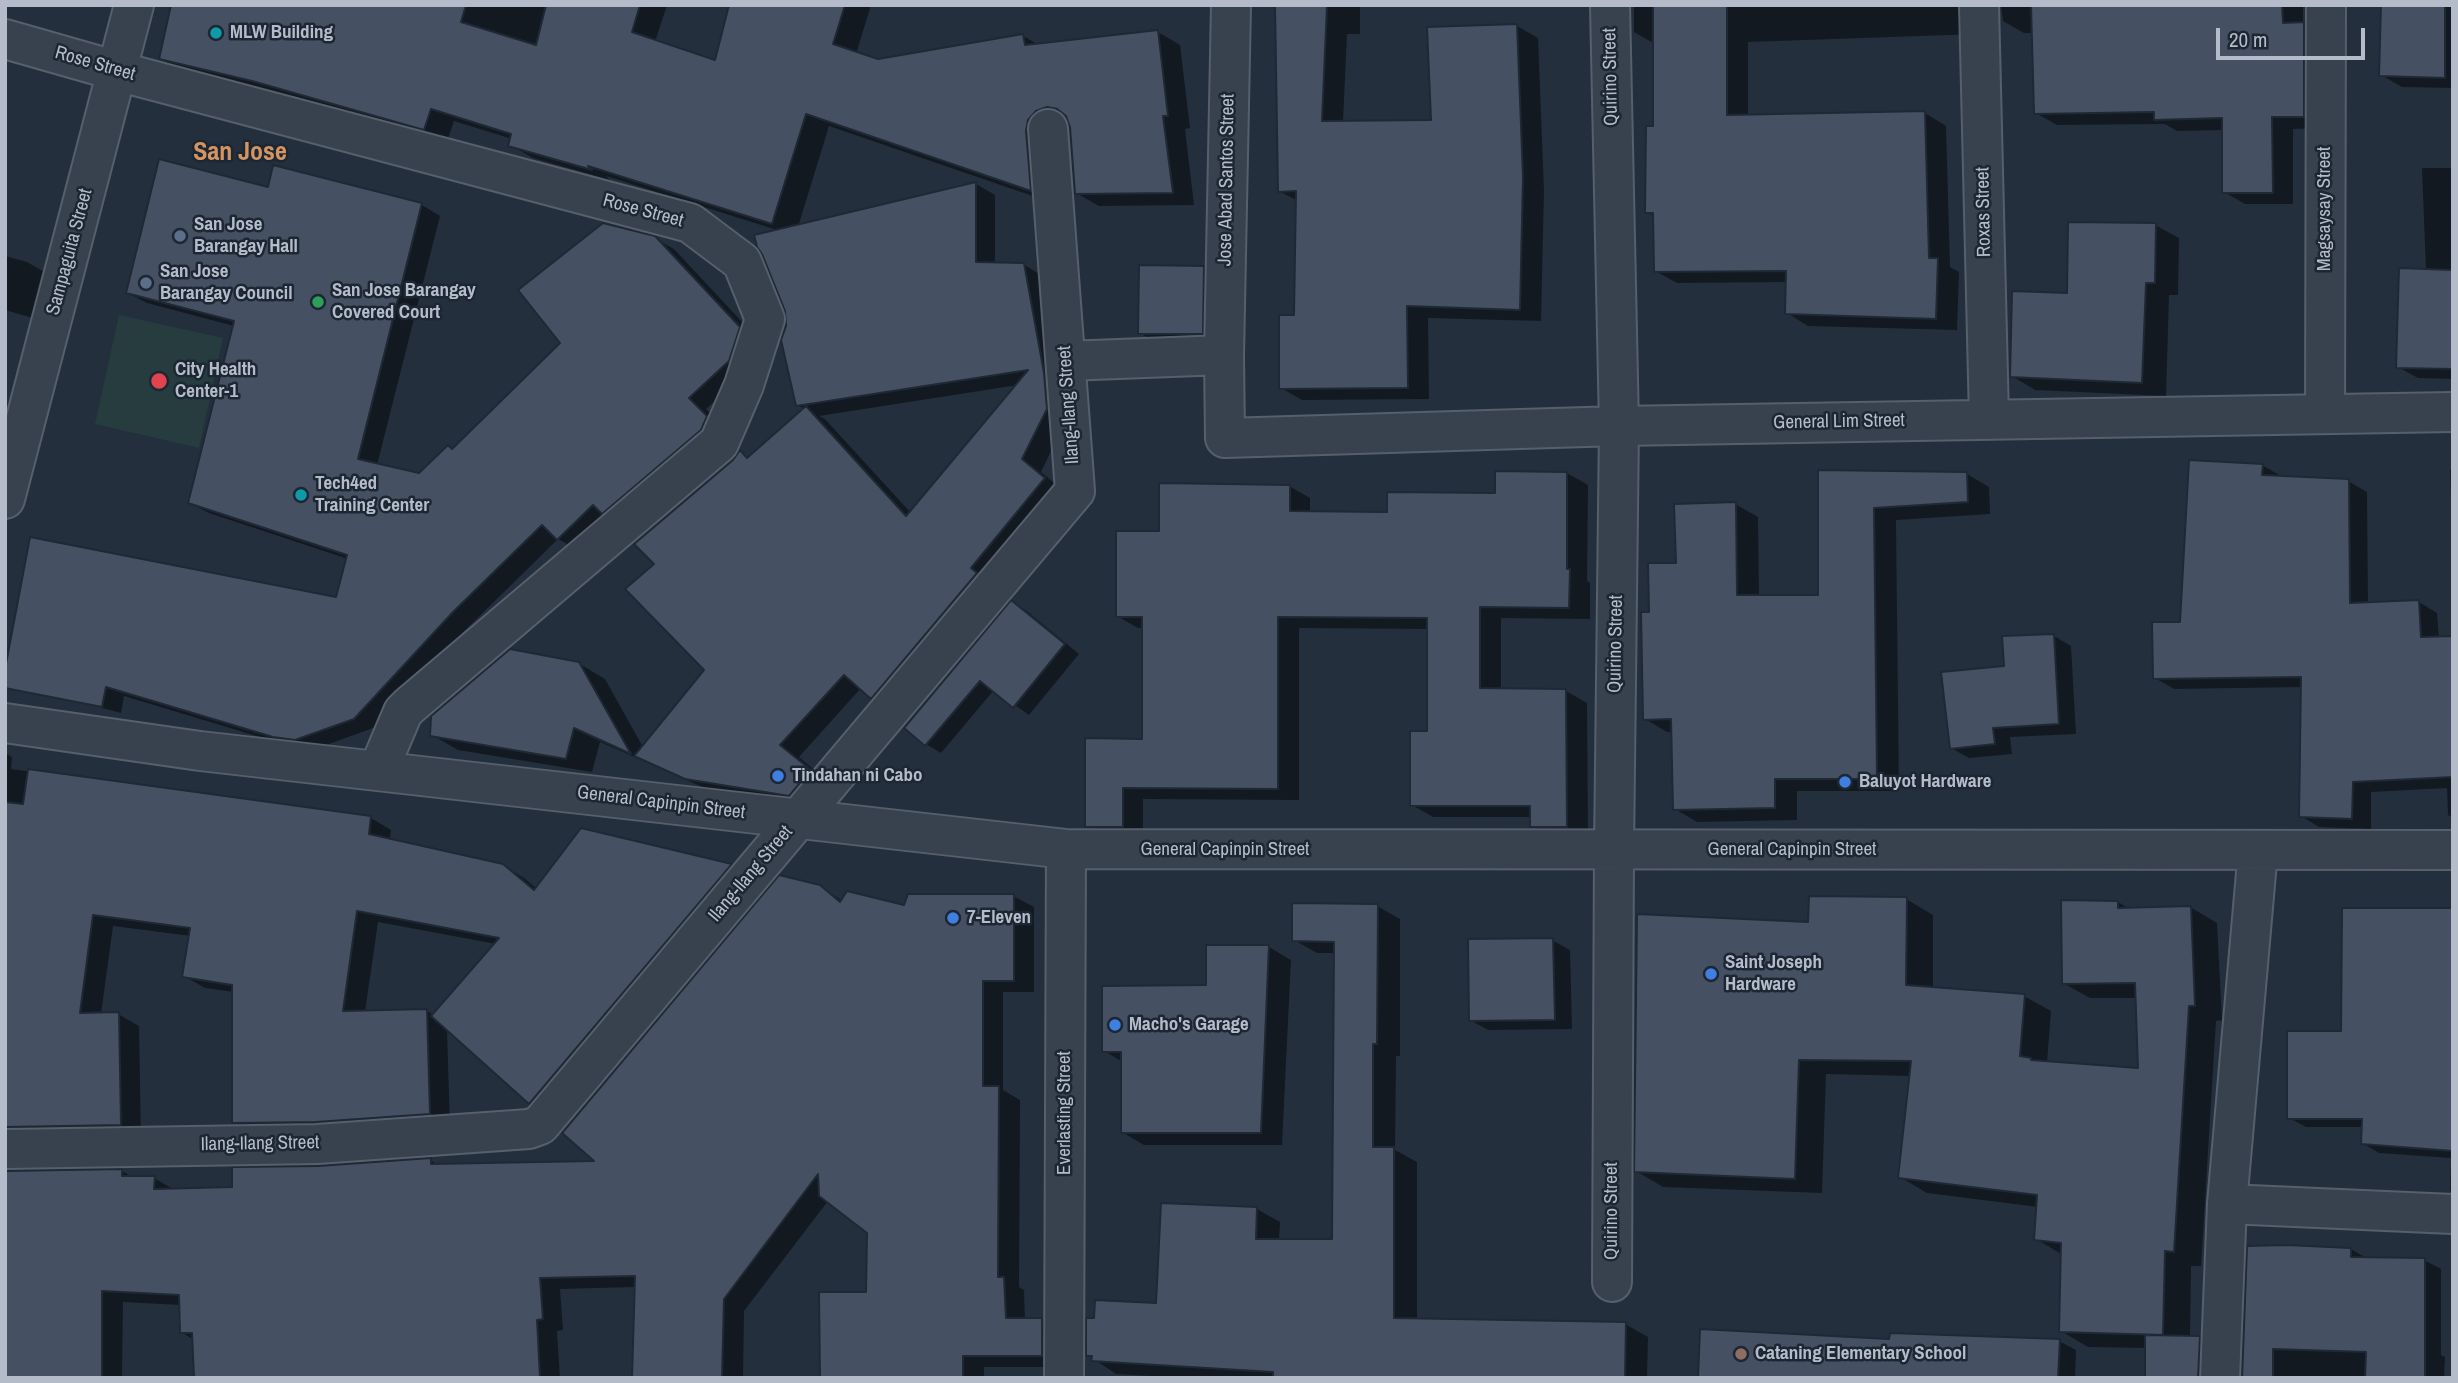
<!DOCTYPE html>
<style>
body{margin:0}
#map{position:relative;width:2458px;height:1383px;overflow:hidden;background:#242f3e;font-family:"Archivo Narrow",sans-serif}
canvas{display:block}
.frame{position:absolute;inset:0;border:7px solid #b4bcc9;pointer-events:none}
.scale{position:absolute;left:2216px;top:28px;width:149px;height:32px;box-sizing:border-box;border:4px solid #b4bcc9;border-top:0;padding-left:9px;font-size:21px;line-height:24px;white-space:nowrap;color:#b4bcc9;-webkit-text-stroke:5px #1d2633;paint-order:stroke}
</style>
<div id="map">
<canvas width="2458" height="1383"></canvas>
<div class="frame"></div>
<div class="scale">20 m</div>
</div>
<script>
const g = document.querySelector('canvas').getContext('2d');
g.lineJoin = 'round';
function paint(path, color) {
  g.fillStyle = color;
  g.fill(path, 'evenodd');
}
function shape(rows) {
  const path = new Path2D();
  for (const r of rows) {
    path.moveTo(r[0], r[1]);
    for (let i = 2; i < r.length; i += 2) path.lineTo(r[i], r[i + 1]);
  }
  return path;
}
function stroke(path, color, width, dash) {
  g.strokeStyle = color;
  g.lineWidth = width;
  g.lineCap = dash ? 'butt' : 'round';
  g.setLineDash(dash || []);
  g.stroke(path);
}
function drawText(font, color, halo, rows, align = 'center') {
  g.font = font + ' "Archivo Narrow",sans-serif';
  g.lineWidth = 5;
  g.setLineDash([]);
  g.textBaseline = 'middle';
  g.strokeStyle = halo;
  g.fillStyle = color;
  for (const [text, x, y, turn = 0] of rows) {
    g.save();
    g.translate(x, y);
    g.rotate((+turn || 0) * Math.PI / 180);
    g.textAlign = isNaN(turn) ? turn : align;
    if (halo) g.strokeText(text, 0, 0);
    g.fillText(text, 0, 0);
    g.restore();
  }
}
const green = shape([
 [119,315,223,338,199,448,95,424]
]);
const shadow = shape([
 [352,5,667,5,655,42,716,62,731,5,871,5,856,54,878,61,1023,36,1039,45,1158,32,1180,45,1190,128,1185,129,1194,205,1099,206,1076,193,1071,126,1069,120,1058,124,1053,203,829,126,798,227,976,184,995,195,995,264,1023,264,1043,276,1066,420,1041,472,1063,490,891,708,861,688,799,757,829,782,809,806,707,789,600,742,592,772,458,750,432,735,578,663,605,679,643,747,707,670,657,564,740,453,750,458,805,409,797,405,788,326,780,231,606,176,610,180,533,158,510,145,512,139,454,121,447,142,277,93,183,72,161,59],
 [1018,385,911,513,825,419,819,416],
 [1276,5,1360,5,1360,34,1347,34,1343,122,1433,121,1517,26,1538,38,1544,190,1541,321,1428,318,1429,399,1302,400,1281,388,1296,317,1298,201,1279,191],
 [1634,5,1982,5,1978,34,1748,42,1748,116,1925,113,1946,126,1950,267,1959,272,1957,330,1808,326,1787,313,1788,282,1677,283,1655,271,1654,216,1647,212,1655,128,1655,44,1634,32],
 [2001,5,2303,5,2303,24,2325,36,2325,128,2293,129,2293,204,2245,204,2224,192,2224,130,2177,131,2165,124,2057,125,2036,113,2033,33,2024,33,2003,21],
 [2383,5,2453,5,2453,88,2402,87,2381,75],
 [274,168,422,205,440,216,377,465,420,474,453,450,562,343,654,238,674,249,758,339,747,371,706,409,725,428,576,549,558,539,449,646,376,727,315,749,293,747,124,696,121,713,24,687,338,599,348,559,209,513,190,503,234,326,147,303,128,293,269,189],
 [2422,168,2453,168,2453,379,2418,378,2398,367,2426,271],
 [2155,225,2179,238,2178,295,2169,295,2166,396,2035,390,2012,376,2068,295],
 [5,256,27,262,48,274,36,319,5,310],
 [1203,268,1221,278,1220,343,1157,343,1140,333],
 [2262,465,2281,476,2348,481,2367,492,2368,604,2419,602,2437,613,2439,638,2453,638,2453,818,2448,815,2447,788,2371,792,2371,829,2319,827,2301,816,2303,687,2174,689,2155,678],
 [2450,470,2453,470,2453,529,2452,529],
 [1820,472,1967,474,1989,487,1990,514,1896,520,1899,791,1797,791,1797,820,1697,822,1675,809,1673,732,1667,732,1645,719,1651,613,1677,564,1735,504,1758,517,1759,596,1820,597],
 [1567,473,1588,485,1587,581,1590,583,1590,619,1501,618,1501,690,1566,691,1587,703,1588,839,1552,838,1532,826,1532,817,1433,817,1412,805,1429,733,1429,629,1299,628,1299,800,1143,799,1143,838,1107,838,1086,826,1144,740,1144,628,1138,628,1117,616,1161,533,1289,486,1310,498,1310,513,1389,513,1497,494],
 [1012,603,1027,611,1079,654,1029,715,994,690,941,753,926,744],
 [2054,636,2071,646,2076,734,2010,737,2012,754,1969,758,1951,748,2006,668],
 [5,753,12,757,11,769,371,818,391,830,390,841,502,865,524,878,537,889,582,830,731,865,751,877,551,1114,530,1102,447,1029,450,1125,255,1134,234,1122,234,992,205,988,184,976,191,936,113,926,101,1014,118,1014,139,1026,141,1136,5,1154],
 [378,922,496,944,434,1015,427,1011,365,1012],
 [819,886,843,901,905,907,1013,896,1034,907,1034,992,1003,992,1003,1090,1020,1100,1019,1287,1024,1290,1025,1320,1042,1320,1063,1332,1062,1367,984,1367,984,1378,822,1378,868,1293,869,1232,828,1201,744,1311,743,1378,634,1378,636,1287,560,1289,563,1330,557,1331,560,1378,196,1378,194,1340,181,1332,181,1305,123,1302,122,1378,5,1378,5,1169,6,1172,122,1171,134,1178,154,1178,175,1190,234,1188,319,1168,430,1160,440,1166,599,1163],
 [1906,899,1933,915,1933,989,2024,996,2051,1011,2047,1063,2140,1070,2137,998,2090,998,2063,983,2118,902,2131,910,2190,907,2217,923,2222,1020,2216,1021,2201,1266,2191,1266,2190,1337,2199,1337,2216,1347,2215,1378,2147,1378,2147,1348,2088,1347,2061,1331,2063,1255,2036,1239,2038,1207,1927,1193,1900,1177,1911,1076,1826,1074,1822,1193,1663,1187,1636,1171,1810,923],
 [1377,906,1400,919,1400,1056,1396,1056,1395,1150,1417,1162,1417,1320,1625,1324,1648,1337,1647,1378,1184,1378,1116,1374,1088,1355,1158,1305,1162,1205,1257,1209,1280,1222,1279,1241,1334,1241,1335,953,1317,953,1294,940],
 [2453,910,2453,1192,2450,1191,2451,1158,2379,1153,2362,1143,2364,1127,2306,1127,2289,1118,2343,1033],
 [1552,940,1570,950,1572,1029,1488,1030,1470,1020],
 [1269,947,1291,960,1282,1145,1144,1145,1122,1132,1123,1062,1104,1051],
 [2351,1249,2368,1259,2424,1260,2441,1269,2441,1355,2445,1357,2444,1378,2244,1378],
 [1891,1341,2059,1341,2076,1350,2075,1378,1699,1378]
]);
const building = shape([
 [171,5,466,5,461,22,536,45,546,5,640,5,632,32,715,60,729,5,845,5,833,44,878,59,1023,34,1025,45,1158,30,1168,116,1163,116,1173,193,1075,194,1070,127,1066,116,1057,109,1047,107,1036,111,1028,120,1026,131,1031,191,806,114,772,224,588,166,592,170,508,146,511,134,431,109,424,130,252,81,159,59,171,5],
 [1275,5,1327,5,1322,121,1431,120,1427,27,1517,24,1523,177,1520,310,1407,306,1408,388,1279,389,1279,315,1294,315,1296,191,1278,192,1275,5],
 [1653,5,1727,5,1727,115,1925,111,1929,258,1938,258,1936,319,1785,314,1786,271,1654,272,1653,213,1645,213,1646,126,1653,126,1653,5],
 [2031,5,2282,5,2283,23,2304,22,2304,117,2272,117,2273,193,2222,193,2222,118,2154,120,2154,112,2034,114,2031,5],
 [2381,5,2445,5,2445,78,2379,76,2381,5],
 [159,159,268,187,273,165,422,203,358,459,419,473,448,445,452,449,560,343,518,290,603,223,655,236,740,327,729,361,689,398,707,416,701,430,602,514,593,505,557,540,542,525,453,612,354,719,295,740,273,737,106,687,102,707,5,688,5,669,30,537,336,597,347,555,188,503,234,321,126,293,159,159],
 [976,182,976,262,1024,263,1044,373,1047,409,1022,459,1045,478,971,568,977,573,871,699,844,675,780,745,811,770,789,796,685,779,634,756,704,670,625,589,654,564,634,544,733,460,740,450,747,458,806,406,906,516,1028,370,796,406,781,340,786,326,785,311,762,254,757,247,754,235,976,182],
 [2068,222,2156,223,2155,283,2146,283,2142,383,2010,377,2012,291,2067,293,2068,222],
 [1139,265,1204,266,1203,334,1138,334,1139,265],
 [2399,268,2453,270,2453,369,2396,368,2399,268],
 [2189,460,2263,464,2262,475,2349,479,2350,603,2419,600,2421,637,2453,636,2453,777,2353,782,2352,819,2299,817,2301,677,2153,679,2152,622,2180,622,2189,460],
 [1818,470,1967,472,1968,502,1874,508,1877,779,1775,779,1775,808,1673,810,1671,719,1643,720,1641,612,1649,612,1648,563,1676,563,1674,504,1736,502,1737,595,1818,595,1818,470],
 [1495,471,1567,472,1567,569,1570,569,1569,608,1480,607,1480,688,1566,689,1567,827,1530,827,1530,806,1410,806,1410,731,1427,731,1427,618,1278,617,1278,789,1123,788,1123,827,1085,827,1085,738,1142,739,1142,617,1116,617,1116,531,1159,531,1159,483,1290,485,1290,511,1387,512,1387,492,1495,493,1495,471],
 [1011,600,1065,644,1013,708,980,681,925,746,904,728,1011,600],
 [2054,634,2059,724,1993,728,1995,744,1950,749,1941,672,2004,666,2002,636,2054,634],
 [510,649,579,662,631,754,574,728,566,759,430,736,431,716,510,649],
 [28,769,371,816,369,834,503,864,534,890,581,828,732,864,529,1104,431,1016,499,938,357,911,343,1011,427,1009,430,1114,316,1122,232,1123,232,985,182,977,190,928,93,915,80,1013,119,1012,121,1125,5,1127,5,802,23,804,28,769],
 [779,875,820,885,840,902,847,891,904,905,908,894,1014,894,1014,981,983,981,983,1086,999,1086,998,1277,1004,1277,1006,1318,1042,1318,1042,1356,963,1356,963,1378,820,1378,819,1292,866,1292,867,1233,819,1196,818,1174,724,1299,722,1378,632,1378,635,1276,540,1278,543,1319,537,1320,540,1378,194,1378,192,1333,180,1333,179,1295,102,1291,102,1378,5,1378,5,1171,122,1169,122,1176,155,1176,154,1189,232,1187,232,1167,318,1166,431,1158,431,1164,594,1161,562,1133,779,875],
 [1809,896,1907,897,1906,985,2025,994,2020,1056,2031,1058,2031,1060,2138,1068,2135,983,2062,984,2061,900,2118,901,2118,908,2191,906,2195,1006,2189,1006,2174,1252,2165,1251,2163,1335,2059,1332,2061,1243,2034,1240,2037,1195,1898,1178,1911,1061,1799,1060,1795,1179,1634,1172,1637,914,1808,922,1809,896],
 [1292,903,1378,904,1377,1044,1373,1044,1373,1147,1394,1147,1394,1318,1626,1322,1625,1378,1273,1378,1273,1372,1091,1361,1092,1356,1086,1356,1086,1318,1094,1318,1095,1300,1156,1303,1161,1203,1257,1207,1256,1239,1332,1239,1334,942,1292,941,1292,903],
 [2342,908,2453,908,2453,1151,2361,1144,2362,1119,2287,1119,2287,1031,2341,1031,2342,908],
 [1553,938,1555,1020,1469,1021,1468,939,1553,938],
 [1206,945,1269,945,1261,1133,1121,1133,1121,1052,1102,1052,1102,986,1206,985,1206,945],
 [2286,1245,2351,1248,2351,1257,2425,1258,2425,1378,2365,1378,2366,1352,2273,1349,2273,1378,2242,1378,2247,1246,2286,1245],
 [1700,1329,1889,1339,1890,1333,2060,1339,2058,1378,1698,1378,1700,1329],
 [2145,1335,2200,1336,2198,1378,2145,1378,2145,1335]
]);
const minor = shape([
 [1231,5,1224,355,1225,438,1619,426,2453,412],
 [1610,5,1619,426,1614,850,1612,1282],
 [1979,5,1989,419],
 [5,39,117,71,690,223,742,262,765,319,744,385,719,443,409,706,403,712,378,771],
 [1066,361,1224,355],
 [2325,413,2326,5],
 [5,499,134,5],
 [5,723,200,751,1066,849,2453,850],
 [5,1149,317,1144,529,1129,540,1125,1075,491,1048,129],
 [2227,1204,2453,1214],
 [1064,1378,1066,849],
 [2220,1378,2227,1204,2258,850]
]);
const markers = [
 [216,33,7,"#0f9aa8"],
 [180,236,7,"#5c6f8a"],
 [146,283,7,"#5c6f8a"],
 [318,302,7,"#2e9e5b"],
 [159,381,9,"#e0444e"],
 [301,495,7,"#0f9aa8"],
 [778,776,7,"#3f7fe0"],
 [1845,782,7,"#3f7fe0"],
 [953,918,7,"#3f7fe0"],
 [1711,974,7,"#3f7fe0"],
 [1115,1025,7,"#3f7fe0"],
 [1741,1354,7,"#8d6e63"]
];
const poiNames = [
 ["MLW Building",230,33],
 ["San Jose",194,225],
 ["Barangay Hall",194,247],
 ["San Jose",160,272],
 ["Barangay Council",160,294],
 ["San Jose Barangay",332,291],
 ["Covered Court",332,313],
 ["City Health",175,370],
 ["Center-1",175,392],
 ["Tech4ed",315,484],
 ["Training Center",315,506],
 ["Tindahan ni Cabo",792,776],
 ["Baluyot Hardware",1859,782],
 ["7-Eleven",967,918],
 ["Saint Joseph",1725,963],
 ["Hardware",1725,985],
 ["Macho's Garage",1129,1025],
 ["Cataning Elementary School",1755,1354]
];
const streetNames = [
 ["Rose Street",95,64,16],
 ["Quirino Street",1611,77,-91],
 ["Jose Abad Santos Street",1227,180,-89],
 ["Magsaysay Street",2325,209,-90],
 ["Rose Street",643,211,15],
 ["Roxas Street",1984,212,-91],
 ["Sampaguita Street",70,252,-75],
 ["Ilang-Ilang Street",1069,405,-94],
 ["General Lim Street",1839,422,-1],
 ["Quirino Street",1616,644,-89],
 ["General Capinpin Street",661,803,7],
 ["General Capinpin Street",1225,850],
 ["General Capinpin Street",1792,850],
 ["Ilang-Ilang Street",751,874,-50],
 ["Everlasting Street",1065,1113,-90],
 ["Ilang-Ilang Street",260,1144,-1],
 ["Quirino Street",1612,1211,-90]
];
const districtNames = [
 ["San Jose",240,153]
];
paint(green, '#263c3f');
paint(shadow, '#0007');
paint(building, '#455162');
stroke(building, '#1f2835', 2);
stroke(minor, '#565f6c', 42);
stroke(minor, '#38414e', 38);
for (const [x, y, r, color] of markers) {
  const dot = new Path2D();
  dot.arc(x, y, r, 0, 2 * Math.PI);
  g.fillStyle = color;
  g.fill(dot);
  stroke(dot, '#1d2633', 2.5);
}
drawText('bold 19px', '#b4bcc9', '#1d2633', poiNames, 'left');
drawText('19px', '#b4bcc9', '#1d2633', streetNames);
drawText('bold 26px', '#d59563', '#1d2633', districtNames);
</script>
